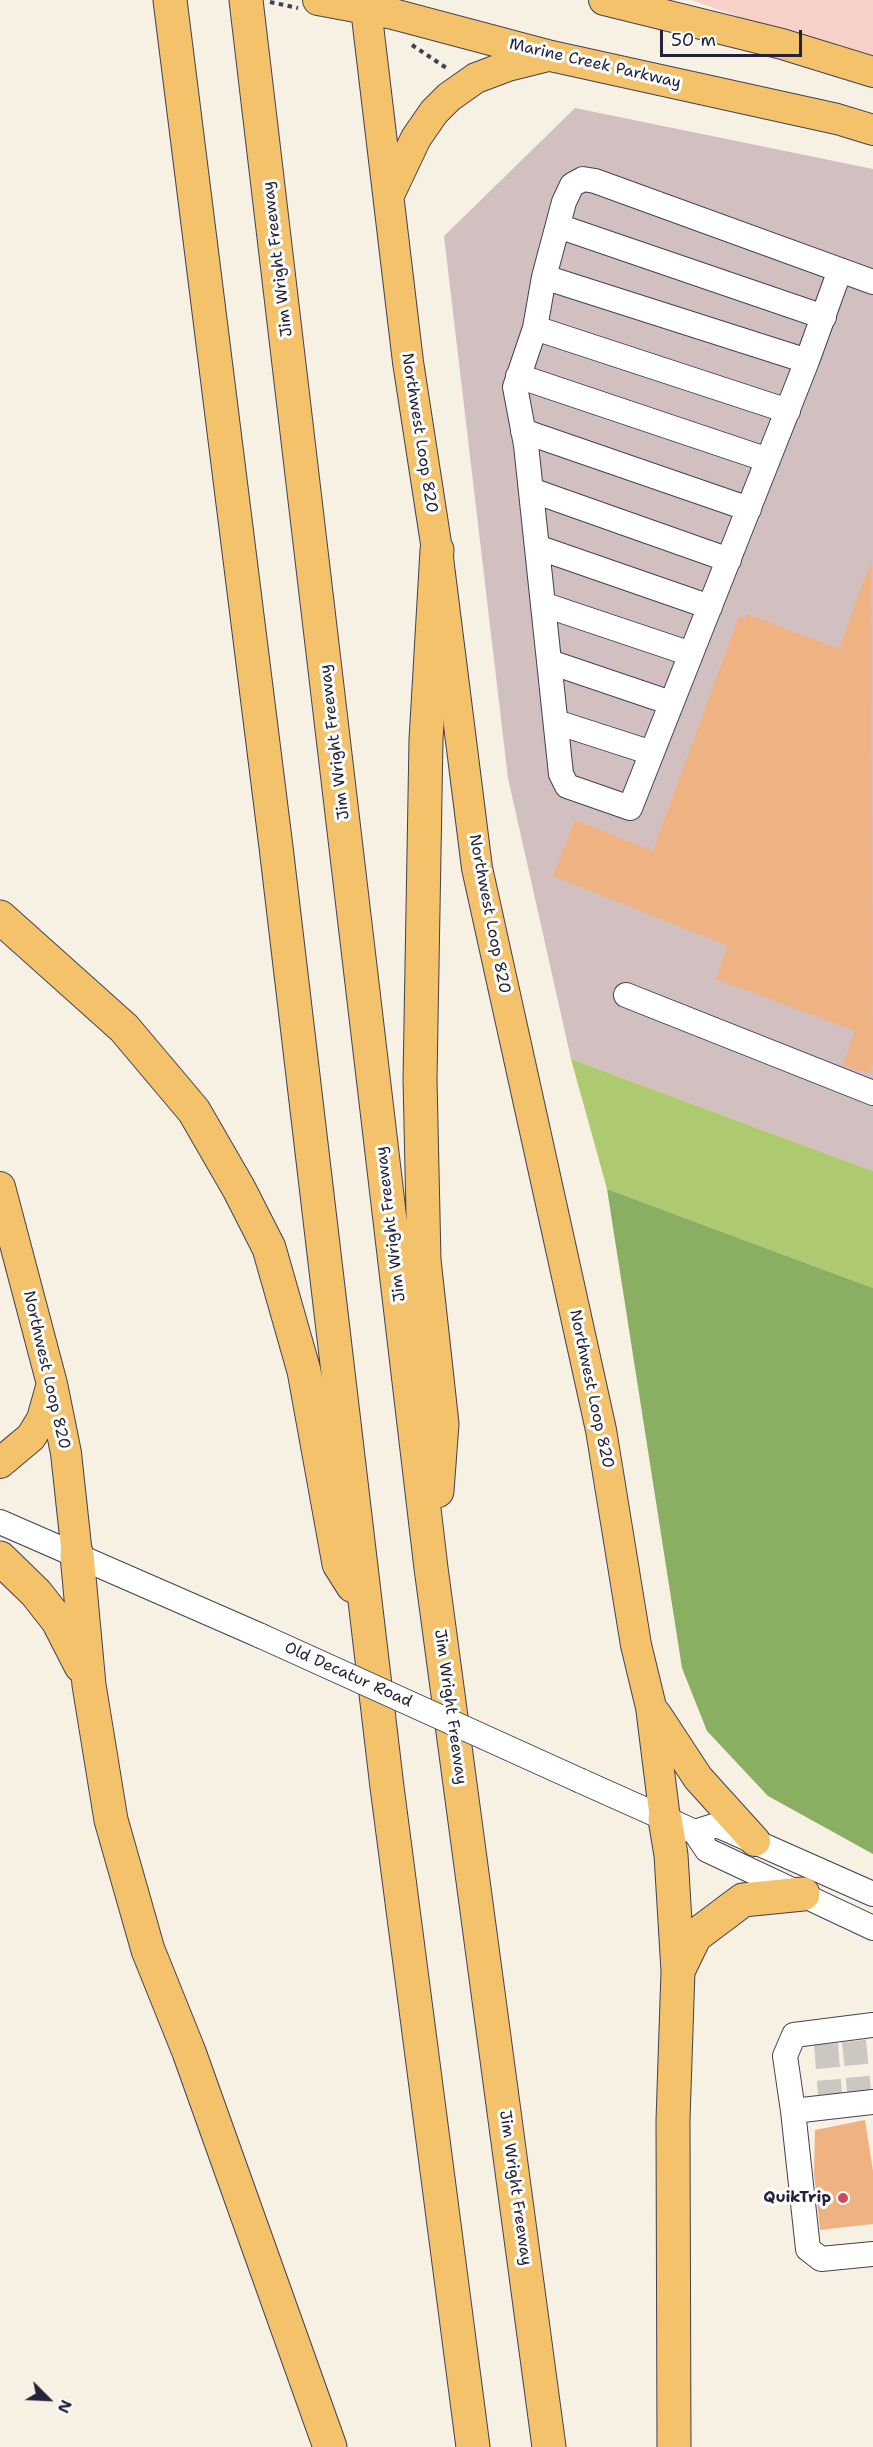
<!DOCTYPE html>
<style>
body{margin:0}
#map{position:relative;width:873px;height:2447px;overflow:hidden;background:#f7f1e3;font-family:"Shantell Sans",sans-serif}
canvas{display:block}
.north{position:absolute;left:18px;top:2369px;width:60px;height:60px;-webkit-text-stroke:4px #fff;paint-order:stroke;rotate:114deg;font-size:16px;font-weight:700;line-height:24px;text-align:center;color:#22223b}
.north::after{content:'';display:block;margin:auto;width:21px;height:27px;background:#22223b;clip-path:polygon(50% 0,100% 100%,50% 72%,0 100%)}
.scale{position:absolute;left:660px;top:30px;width:142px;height:27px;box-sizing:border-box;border:3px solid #22223b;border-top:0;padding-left:8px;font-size:18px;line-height:21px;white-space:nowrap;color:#22223b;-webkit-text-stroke:4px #fff;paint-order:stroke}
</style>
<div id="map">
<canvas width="873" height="2447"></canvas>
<div class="north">N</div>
<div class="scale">50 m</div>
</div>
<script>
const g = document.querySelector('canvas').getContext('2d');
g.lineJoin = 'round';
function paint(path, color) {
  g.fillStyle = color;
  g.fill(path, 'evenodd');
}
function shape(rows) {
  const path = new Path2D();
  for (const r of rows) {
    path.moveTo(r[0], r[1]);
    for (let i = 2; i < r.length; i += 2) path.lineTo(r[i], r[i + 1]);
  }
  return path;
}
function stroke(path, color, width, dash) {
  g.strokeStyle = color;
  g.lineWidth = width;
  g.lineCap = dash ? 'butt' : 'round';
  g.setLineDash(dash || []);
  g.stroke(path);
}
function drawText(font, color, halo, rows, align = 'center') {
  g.font = font + ' "Shantell Sans",sans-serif';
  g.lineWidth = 6;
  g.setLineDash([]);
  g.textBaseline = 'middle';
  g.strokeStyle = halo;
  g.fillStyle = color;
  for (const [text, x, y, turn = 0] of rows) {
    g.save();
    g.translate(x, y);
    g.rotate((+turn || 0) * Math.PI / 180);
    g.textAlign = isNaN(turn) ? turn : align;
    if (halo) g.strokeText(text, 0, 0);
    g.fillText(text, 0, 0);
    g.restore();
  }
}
const built = shape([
 [691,0,873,0,873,64]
]);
const industrial = shape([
 [575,108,873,169,873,1171,571,1059,508,778,444,236]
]);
const green = shape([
 [571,1059,873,1171,873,1288,607,1189]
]);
const forest = shape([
 [607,1189,873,1288,873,1854,768,1796,707,1731,682,1668]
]);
const building = shape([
 [871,561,873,1063,869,1074,843,1065,855,1031,716,979,728,946,553,876,575,820,653,851,739,616,745,619,747,614,839,649],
 [865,2120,873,2171,873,2224,820,2230,814,2173,815,2130]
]);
const minorTunnel = shape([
 [854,2041,859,2091],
 [826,2044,830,2094]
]);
const path = shape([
 [270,2,298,8],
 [412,45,448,69]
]);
const minor = shape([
 [558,226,824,317],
 [840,270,807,361,630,808,567,786,561,774,526,445,515,387,535,328,544,277,564,202,572,185,583,179,595,181,873,282],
 [544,277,807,361],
 [535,328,788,411],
 [518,376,768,460],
 [523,431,749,509],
 [531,490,729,560],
 [537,547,710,607],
 [545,605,691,654],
 [550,662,671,703],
 [556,722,652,753],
 [626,995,873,1093],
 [0,1522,261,1636],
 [581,1781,695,1832,707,1850,873,1928],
 [695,1832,717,1825,873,1894],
 [873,2102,793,2111,808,2249,821,2259,873,2254],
 [793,2111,785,2056,794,2035,873,2025]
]);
const major = shape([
 [318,0,393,14,551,56,837,119,873,130],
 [365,0,408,362,437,550,477,868,601,1430,636,1645,651,1707,665,1819],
 [604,0,782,44,873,72],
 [389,195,416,138,434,112,449,97,476,78,508,66,548,56],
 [0,1187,52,1384,66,1453,77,1555],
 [0,1463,31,1437,42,1419,51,1387],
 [656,1714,698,1778,755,1841]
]);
const highway = shape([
 [170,0,276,847,387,1787,473,2447],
 [246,0,431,1568,549,2447],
 [437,550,426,740,420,1079,424,1260,442,1424,437,1491],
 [0,917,124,1028,194,1111,239,1189,269,1248,304,1371,339,1564,353,1586],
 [77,1555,89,1685,111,1820,148,1950,189,2052,330,2447],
 [0,1558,36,1593,58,1621,81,1666],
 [665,1819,671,1855,678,1971,673,2120,674,2447],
 [678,1971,695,1936,743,1900,803,1894]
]);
const minorBridge = shape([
 [261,1636,581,1781]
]);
const markers = [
 [843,2198,6,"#d1495b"]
];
const streetNames = [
 ["Marine Creek Parkway",595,64,13],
 ["Jim Wright Freeway",278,259,-97],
 ["Northwest Loop 820",419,433,81],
 ["Jim Wright Freeway",335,742,-97],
 ["Northwest Loop 820",489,914,79],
 ["Jim Wright Freeway",391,1224,-97],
 ["Northwest Loop 820",46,1370,77],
 ["Northwest Loop 820",591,1389,78],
 ["Old Decatur Road",348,1675,24],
 ["Jim Wright Freeway",450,1707,82],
 ["Jim Wright Freeway",515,2188,82]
];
const poiNames = [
 ["QuikTrip",831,2198]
];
paint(built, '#f7d1c7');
paint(industrial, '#d2bfc0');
paint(green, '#adca70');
paint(forest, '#8aae62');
paint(building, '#efb383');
stroke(minorTunnel, '#ccc8c1', 24, [24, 12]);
stroke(minor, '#424154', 26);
stroke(major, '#424154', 32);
stroke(highway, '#424154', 35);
stroke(path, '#424154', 4, [4.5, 4.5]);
stroke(minor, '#fff', 24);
stroke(major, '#f3c26a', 30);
stroke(highway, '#f3c26a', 33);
stroke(minorBridge, '#424154', 26, []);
stroke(minorBridge, '#fff', 24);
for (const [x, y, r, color] of markers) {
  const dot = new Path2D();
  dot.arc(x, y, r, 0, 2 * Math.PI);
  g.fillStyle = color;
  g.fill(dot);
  stroke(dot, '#fff', 2);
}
drawText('16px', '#22223b', '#fff', streetNames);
drawText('bold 16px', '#22223b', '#fff', poiNames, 'right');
</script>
